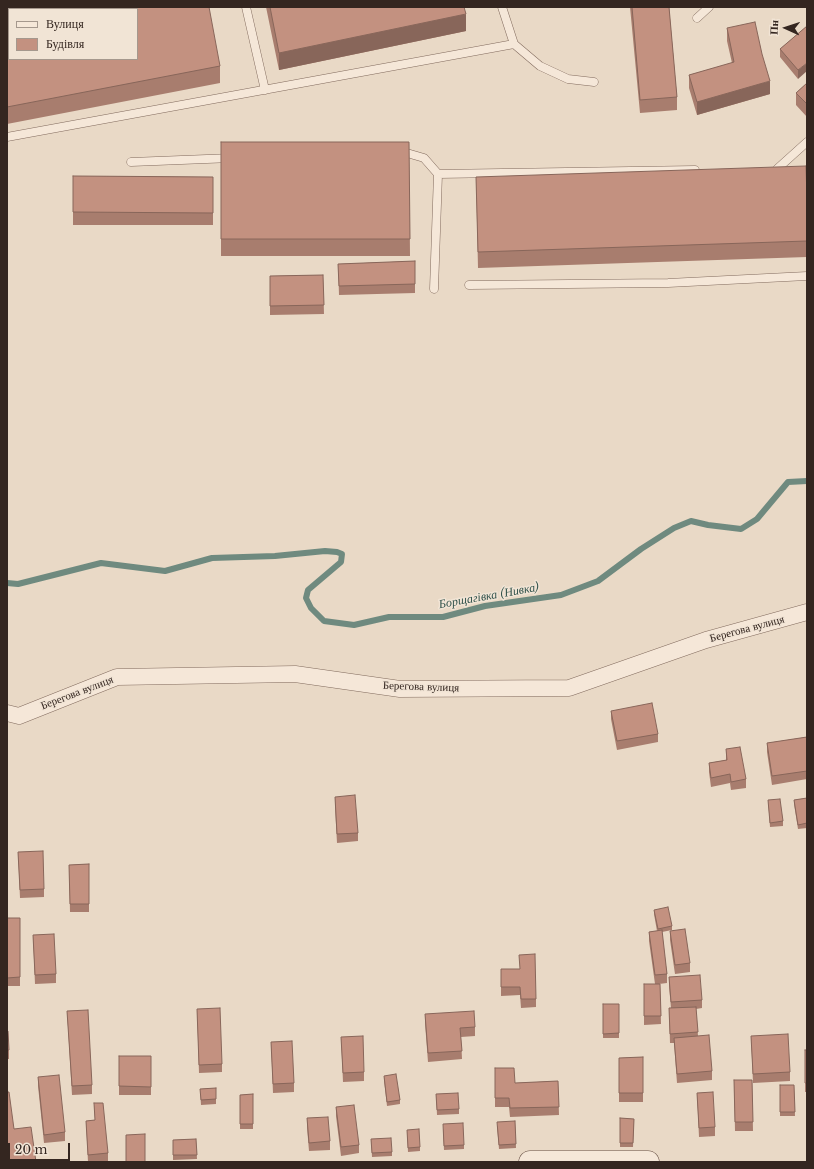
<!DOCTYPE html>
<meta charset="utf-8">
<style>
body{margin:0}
#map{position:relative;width:814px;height:1169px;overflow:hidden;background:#e9d9c6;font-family:"Libre Baskerville",serif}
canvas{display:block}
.frame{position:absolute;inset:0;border:8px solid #342620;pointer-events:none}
.legend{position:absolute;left:8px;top:8px;width:130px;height:52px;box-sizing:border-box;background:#f1e4d5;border:1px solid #a5988d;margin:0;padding:5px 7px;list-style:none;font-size:12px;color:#342620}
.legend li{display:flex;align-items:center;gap:8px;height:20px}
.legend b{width:20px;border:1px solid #a5988d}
.north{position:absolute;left:766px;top:8px;width:40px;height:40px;-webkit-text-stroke:3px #f1e4d5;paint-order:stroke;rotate:273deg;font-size:11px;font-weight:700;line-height:16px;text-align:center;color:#342620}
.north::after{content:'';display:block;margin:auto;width:14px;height:18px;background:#342620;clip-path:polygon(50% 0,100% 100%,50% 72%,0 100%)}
.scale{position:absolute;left:8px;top:1143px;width:62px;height:18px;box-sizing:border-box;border:2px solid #342620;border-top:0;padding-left:5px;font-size:12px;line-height:14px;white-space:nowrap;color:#342620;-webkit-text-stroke:3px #f1e4d5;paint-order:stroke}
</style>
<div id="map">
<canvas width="814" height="1169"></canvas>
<div class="frame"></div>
<ul class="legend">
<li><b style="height:5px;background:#f5e7d8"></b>Вулиця</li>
<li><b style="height:11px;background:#c39180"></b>Будівля</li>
</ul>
<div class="north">Пн</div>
<div class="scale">20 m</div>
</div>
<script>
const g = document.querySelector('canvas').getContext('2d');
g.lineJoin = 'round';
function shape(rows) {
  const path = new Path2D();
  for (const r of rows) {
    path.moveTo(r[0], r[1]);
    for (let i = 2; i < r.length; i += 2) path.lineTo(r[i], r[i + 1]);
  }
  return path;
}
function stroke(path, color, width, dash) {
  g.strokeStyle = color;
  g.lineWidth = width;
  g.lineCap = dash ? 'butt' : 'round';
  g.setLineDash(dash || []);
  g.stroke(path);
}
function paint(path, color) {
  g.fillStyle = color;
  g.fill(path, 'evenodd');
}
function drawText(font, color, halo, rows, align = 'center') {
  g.font = font + ' "Libre Baskerville",serif';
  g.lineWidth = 3;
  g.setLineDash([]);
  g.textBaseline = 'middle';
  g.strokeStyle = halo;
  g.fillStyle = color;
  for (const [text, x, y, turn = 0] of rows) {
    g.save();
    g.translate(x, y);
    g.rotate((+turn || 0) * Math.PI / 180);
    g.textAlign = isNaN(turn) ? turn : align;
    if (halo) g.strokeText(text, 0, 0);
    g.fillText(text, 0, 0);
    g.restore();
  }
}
const stream = shape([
 [7,583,18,584,101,563,165,571,212,558,275,556,325,551,337,552,342,554,341,562,308,590,306,598,311,608,324,621,354,625,389,617,443,617,485,606,561,595,598,581,641,549,674,528,691,521,708,525,741,529,757,519,788,482,807,481]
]);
const lane = shape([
 [246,7,265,90],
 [502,7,514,44,540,66,568,79,594,82],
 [58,9,68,7],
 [697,18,709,7],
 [7,19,9,19],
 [7,137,514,44],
 [400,151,424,158,438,174,695,170],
 [131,162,232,158],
 [777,169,807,142],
 [469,285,668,283,807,276],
 [434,289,438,174]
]);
const street = shape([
 [7,713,19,716,117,677,295,674,400,689,569,688,706,640,807,612]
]);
const secondary = shape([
 [530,1162,648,1162]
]);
const wall = shape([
 [266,7,464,7,466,31,279,70],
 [630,7,669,7,677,97,677,110,640,113],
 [7,26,220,66,220,83,7,124],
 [807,26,798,79,780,57,780,49],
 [727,28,770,94,697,115,689,88,689,75,732,63,727,41],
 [807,83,807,117,796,105,796,93],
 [221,142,409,142,410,256,221,256],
 [73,176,213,177,213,225,73,225],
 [476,177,807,199,807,257,478,268],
 [415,261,415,293,339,295,338,264],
 [323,275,324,314,270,315,270,276],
 [611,711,658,734,658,742,617,750,611,719],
 [807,737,807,779,772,785,767,752,767,743],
 [726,749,746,779,746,788,731,790,730,783,711,787,709,772,709,763,726,760],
 [335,797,358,833,358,841,337,843,335,806],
 [807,798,807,828,798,829,794,804,794,800],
 [768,800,783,821,783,826,770,827],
 [18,852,44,889,44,897,20,898],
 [89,864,89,912,70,912,69,865],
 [654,910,672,926,672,930,662,932,667,974,667,983,659,984,660,984,661,1024,644,1025,644,984,655,984,649,941,649,932,657,931,654,914],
 [7,918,20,918,20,986,7,986],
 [670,931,690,963,690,972,675,974,670,940],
 [33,935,56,974,56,983,35,984],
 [501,969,536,999,536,1007,521,1008,520,995,501,996],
 [669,977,702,1000,702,1008,696,1009,698,1036,712,1071,712,1080,677,1083,674,1043,670,1043,669,1008,671,1008,669,986],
 [603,1004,619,1004,619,1038,603,1038],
 [197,1009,222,1064,222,1072,199,1073],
 [67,1011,92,1085,92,1094,72,1095],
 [425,1014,475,1027,475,1036,461,1037,462,1059,428,1062,425,1023],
 [7,1031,9,1050,9,1059,7,1059],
 [751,1036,790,1072,790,1081,753,1083],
 [341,1037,364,1072,364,1081,343,1082],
 [271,1042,294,1083,294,1092,273,1093],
 [805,1050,807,1050,807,1092,805,1092],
 [119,1056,151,1056,151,1095,119,1095],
 [643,1057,643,1102,619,1102,619,1058],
 [495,1068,515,1083,558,1081,559,1115,510,1117,509,1107,495,1107],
 [384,1076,400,1100,400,1104,387,1106,384,1080],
 [38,1077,65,1132,65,1141,44,1143,38,1086],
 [734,1080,752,1080,753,1131,735,1131],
 [780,1085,794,1085,795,1116,780,1116],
 [216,1088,216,1104,201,1105,200,1089],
 [697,1093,715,1127,715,1136,699,1137],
 [253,1094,253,1129,240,1129,240,1095],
 [436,1094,459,1109,459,1114,437,1115],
 [94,1103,108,1153,108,1162,88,1162,86,1121,95,1120],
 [336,1107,359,1145,359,1153,341,1156,336,1116],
 [307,1118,330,1141,330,1150,309,1151,307,1127],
 [620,1118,634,1119,633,1147,620,1147],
 [515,1121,516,1148,499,1149,497,1126],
 [443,1129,464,1145,464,1149,444,1150],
 [407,1130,420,1147,420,1151,408,1152],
 [196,1139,197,1159,173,1160,173,1140],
 [371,1139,392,1152,392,1156,372,1157]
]);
const shadedWall = shape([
 [466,14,466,31,279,70,279,53],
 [807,63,807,71,798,79,798,70],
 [770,81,770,94,697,115,697,102]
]);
const building = shape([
 [105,7,209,7,220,66,7,107,7,26,9,26,9,59,137,59,137,9,94,9,105,7],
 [270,7,464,7,466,14,279,53,270,7],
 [632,7,669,7,677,97,640,100,632,7],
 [755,22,762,54,770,81,697,102,689,75,734,62,727,28,755,22],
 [807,26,807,63,798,70,780,49,807,26],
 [807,83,807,104,796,93,807,83],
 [221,142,409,142,410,239,221,239,221,142],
 [806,166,807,199,807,241,478,252,476,177,806,166],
 [73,176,213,177,213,213,73,212,73,176],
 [415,261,415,284,339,286,338,264,415,261],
 [323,275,324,305,270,306,270,276,323,275],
 [652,703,658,734,617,741,611,711,652,703],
 [807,737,807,771,772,776,767,743,807,737],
 [740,747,746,779,731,782,730,774,711,778,709,763,727,760,726,749,740,747],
 [355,795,358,833,337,834,335,797,355,795],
 [807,798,807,823,798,825,794,800,807,798],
 [780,799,783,821,770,823,768,800,780,799],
 [43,851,44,889,20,890,18,852,43,851],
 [89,864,89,904,70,904,69,865,89,864],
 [668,907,672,926,658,929,654,910,668,907],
 [7,918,20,918,20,977,7,978,7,918],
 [685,929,690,963,675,965,670,931,685,929],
 [662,930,667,974,655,975,649,932,662,930],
 [54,934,56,974,35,975,33,935,54,934],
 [535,954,536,999,521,999,520,987,501,987,501,969,520,969,519,955,535,954],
 [700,975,702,1000,671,1002,669,977,700,975],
 [644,984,660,984,661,1016,644,1016,644,984],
 [603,1004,619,1004,619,1033,603,1034,603,1004],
 [696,1007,698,1032,670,1034,669,1008,696,1007],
 [220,1008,222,1064,199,1065,197,1009,220,1008],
 [88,1010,92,1085,72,1086,67,1011,88,1010],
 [474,1011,475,1027,460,1028,462,1051,428,1053,425,1014,474,1011],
 [7,1031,8,1031,9,1050,7,1050,7,1031],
 [788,1034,790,1072,753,1074,751,1036,788,1034],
 [709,1035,712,1071,677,1074,674,1038,709,1035],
 [363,1036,364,1072,343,1073,341,1037,363,1036],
 [292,1041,294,1083,273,1084,271,1042,292,1041],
 [805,1050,807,1050,807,1083,805,1083,805,1050],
 [119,1056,151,1056,151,1087,119,1086,119,1056],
 [643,1057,643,1093,619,1093,619,1058,643,1057],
 [495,1068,514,1068,515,1083,558,1081,559,1107,510,1108,509,1098,495,1098,495,1068],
 [396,1074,400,1100,387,1102,384,1076,396,1074],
 [59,1075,65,1132,44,1135,38,1077,59,1075],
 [734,1080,752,1080,753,1122,735,1122,734,1080],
 [780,1085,794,1085,795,1112,780,1112,780,1085],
 [216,1088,216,1099,201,1100,200,1089,216,1088],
 [7,1092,9,1092,14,1129,31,1127,36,1162,7,1162,7,1092],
 [713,1092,715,1127,699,1128,697,1093,713,1092],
 [458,1093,459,1109,437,1110,436,1094,458,1093],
 [253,1094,253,1124,240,1124,240,1095,253,1094],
 [94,1103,103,1103,108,1153,88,1155,86,1121,95,1120,94,1103],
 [354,1105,359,1145,341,1147,336,1107,354,1105],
 [328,1117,330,1141,309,1143,307,1118,328,1117],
 [620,1118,634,1119,633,1143,620,1143,620,1118],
 [515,1121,516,1144,499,1145,497,1122,515,1121],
 [463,1123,464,1145,444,1146,443,1124,463,1123],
 [419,1129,420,1147,408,1148,407,1130,419,1129],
 [145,1134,145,1162,126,1162,126,1135,145,1134],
 [391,1138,392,1152,372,1153,371,1139,391,1138],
 [196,1139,197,1155,173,1155,173,1140,196,1139]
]);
const streetNames = [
 ["Берегова вулиця",747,629,-15],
 ["Берегова вулиця",421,687,2],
 ["Берегова вулиця",77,693,-21]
];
const waterNames = [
 ["Борщагівка (Нивка)",489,596,-10]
];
stroke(stream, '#6f8a7f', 6);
stroke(lane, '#826b5e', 9);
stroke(street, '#826b5e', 17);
stroke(secondary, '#644d41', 23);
stroke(lane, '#f5e7d8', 8);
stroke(street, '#f5e7d8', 16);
stroke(secondary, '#f5e7d8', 22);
paint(wall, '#a87d6e');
paint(shadedWall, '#88665a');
paint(building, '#c39180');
stroke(building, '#88665a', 1);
drawText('11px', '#342620', '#f1e4d5', streetNames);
drawText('italic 12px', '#31524b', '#f1e4d5', waterNames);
</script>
